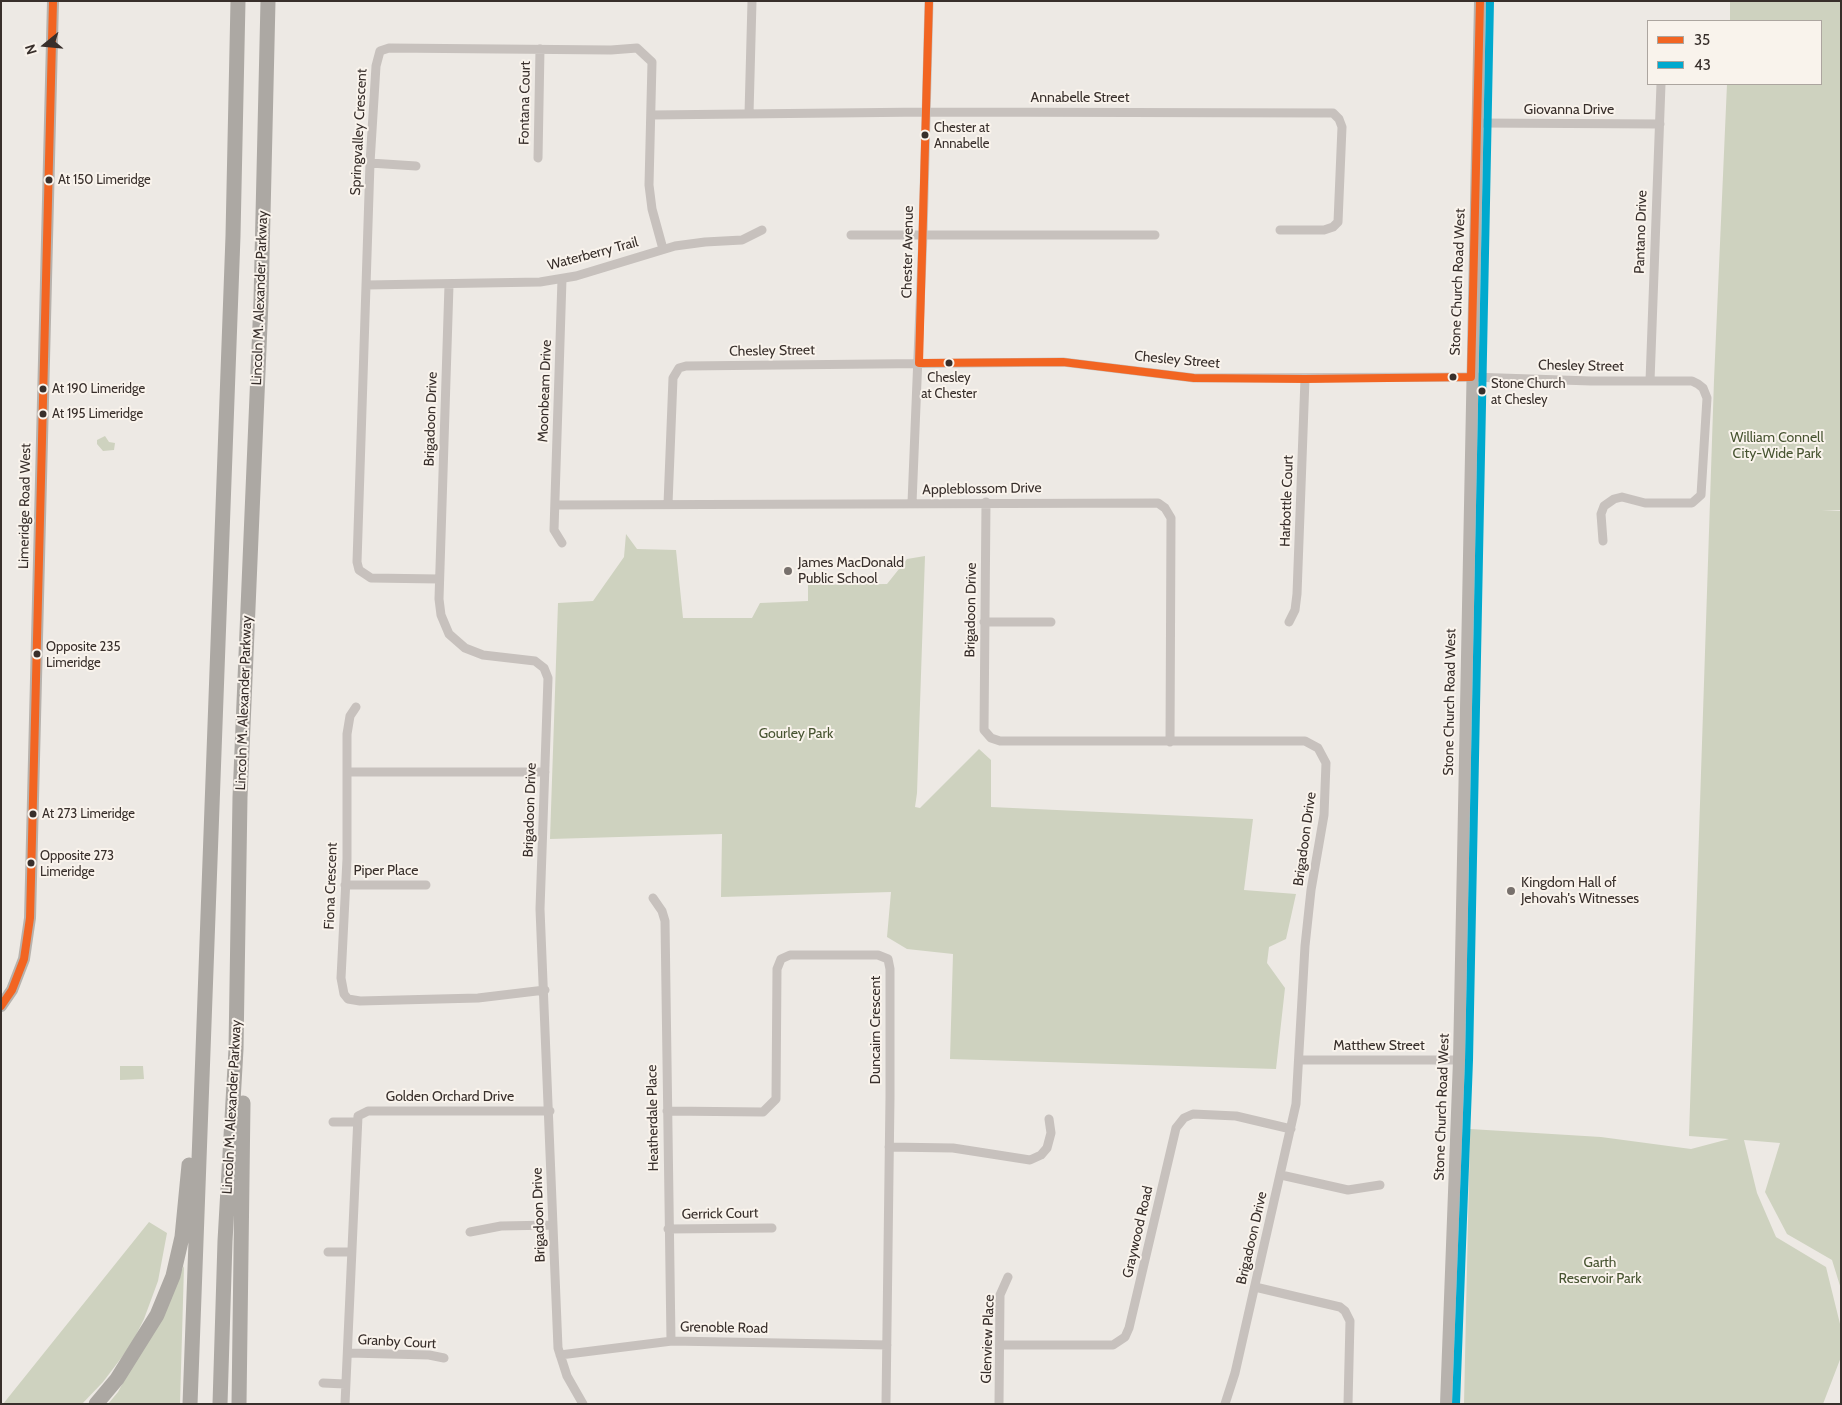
<!DOCTYPE html>
<style>
body{margin:0}
#map{position:relative;width:1842px;height:1405px;overflow:hidden;background:#ede9e4;font-family:Cabin,sans-serif}
canvas{display:block}
.frame{position:absolute;inset:0;border:2px solid #382f2b;pointer-events:none}
.legend{position:absolute;left:1647px;top:20px;width:175px;height:65px;box-sizing:border-box;background:#f9f3ec;border:1px solid #aca59f;margin:0;padding:6px 9px;list-style:none;font-size:15px;color:#382f2b}
.legend li{display:flex;align-items:center;gap:10px;height:25px}
.legend b{width:25px;border:1px solid #aca59f}
.north{position:absolute;left:20px;top:20px;width:50px;height:50px;-webkit-text-stroke:4px #f9f3ec;paint-order:stroke;rotate:253deg;font-size:14px;font-weight:700;line-height:20px;text-align:center;color:#382f2b}
.north::after{content:'';display:block;margin:auto;width:18px;height:22px;background:#382f2b;clip-path:polygon(50% 0,100% 100%,50% 72%,0 100%)}
</style>
<div id="map">
<canvas width="1842" height="1405"></canvas>
<div class="frame"></div>
<ul class="legend">
<li><b style="height:6px;background:#f26522"></b>35</li>
<li><b style="height:6px;background:#00a9ce"></b>43</li>
</ul>
<div class="north">N</div>
</div>
<script>
const g = document.querySelector('canvas').getContext('2d');
g.lineJoin = 'round';
function paint(path, color) {
  g.fillStyle = color;
  g.fill(path, 'evenodd');
}
function shape(rows) {
  const path = new Path2D();
  for (const r of rows) {
    path.moveTo(r[0], r[1]);
    for (let i = 2; i < r.length; i += 2) path.lineTo(r[i], r[i + 1]);
  }
  return path;
}
function stroke(path, color, width, dash) {
  g.strokeStyle = color;
  g.lineWidth = width;
  g.lineCap = dash ? 'butt' : 'round';
  g.setLineDash(dash || []);
  g.stroke(path);
}
function drawText(font, color, halo, rows, align = 'center') {
  g.font = font + ' Cabin,sans-serif';
  g.lineWidth = 4;
  g.setLineDash([]);
  g.textBaseline = 'middle';
  g.strokeStyle = halo;
  g.fillStyle = color;
  for (const [text, x, y, turn = 0] of rows) {
    g.save();
    g.translate(x, y);
    g.rotate((+turn || 0) * Math.PI / 180);
    g.textAlign = isNaN(turn) ? turn : align;
    if (halo) g.strokeText(text, 0, 0);
    g.fillText(text, 0, 0);
    g.restore();
  }
}
const green = shape([
 [1730,1,1841,1,1841,510,1822,510,1841,511,1841,1289,1832,1260,1787,1234,1765,1192,1780,1143,1744,1140,1757,1193,1776,1237,1826,1267,1841,1328,1841,1357,1823,1404,1464,1404,1470,1129,1601,1137,1691,1149,1729,1139,1689,1136,1714,380,1727,84,1821,84,1821,21,1730,21],
 [105,436,109,442,115,443,114,450,103,451,97,444,97,440],
 [626,534,637,549,676,550,683,618,752,618,760,603,808,601,808,585,887,584,907,559,925,556,917,793,915,807,920,808,979,749,991,760,991,807,1253,819,1244,890,1296,894,1286,939,1269,947,1267,963,1285,988,1276,1069,950,1059,953,954,907,949,887,937,891,892,721,897,722,834,550,839,558,603,593,601,624,557],
 [120,1066,143,1066,144,1079,120,1080],
 [149,1222,167,1233,158,1281,144,1319,131,1345,103,1382,82,1404,3,1404],
 [184,1266,180,1404,108,1404,118,1392]
]);
const street = shape([
 [749,114,752,1],
 [651,115,927,112,1333,113,1339,119,1342,127,1338,222,1333,227,1324,230,1280,230],
 [1478,123,1660,124],
 [538,158,540,49],
 [370,163,416,166],
 [851,235,1155,235],
 [367,285,540,282,576,276,675,246,705,242,742,240,762,230],
 [449,285,439,599,441,615,449,634,465,648,483,655,535,661,544,668,548,678,540,909,558,1348,567,1376,583,1404],
 [1650,381,1661,84],
 [986,502,984,730,991,738,1000,741,1305,741,1318,748,1326,763,1324,815,1311,890,1305,946,1296,1104,1235,1373,1225,1404],
 [912,503,923,234,929,1],
 [668,504,673,378,679,368,686,366,1063,362,1194,378,1471,377,1591,381,1692,381,1698,384,1703,388,1707,398,1701,495,1692,503,1645,503,1622,497,1614,499,1604,506,1601,514,1603,541],
 [555,505,1158,503,1165,508,1171,518,1170,742],
 [562,543,554,530,562,279],
 [439,579,371,578,359,570,357,562,370,163,376,66,380,51,389,48,611,50,637,48,652,62,649,185,652,209,663,249],
 [984,622,1051,622],
 [1289,622,1295,610,1297,594,1305,379],
 [356,707,350,716,347,734,347,859,341,978,344,994,348,999,360,1001,478,998,545,990],
 [347,772,545,772],
 [345,885,426,885],
 [653,898,662,911,665,921,671,1341],
 [1300,1060,1459,1060],
 [667,1111,763,1112,776,1099,777,969,781,959,790,955,878,955,888,959,890,969,890,1097,886,1404],
 [333,1122,357,1122],
 [889,1147,953,1148,1030,1160,1041,1155,1047,1148,1051,1133,1049,1119],
 [1281,1175,1348,1190,1380,1185],
 [668,1229,772,1228],
 [470,1232,501,1226,553,1225],
 [328,1252,351,1252],
 [1255,1287,1340,1307,1345,1311,1350,1321,1348,1404],
 [1000,1345,1113,1345,1125,1337,1129,1328,1176,1128,1184,1118,1193,1114,1236,1116,1291,1129],
 [349,1353,429,1355,444,1358],
 [560,1355,672,1341,887,1345],
 [323,1383,345,1384],
 [345,1404,358,1116,368,1111,550,1111],
 [999,1404,1000,1295,1008,1277]
]);
const secondary = shape([
 [1,1006,12,990,24,959,30,918,53,1],
 [1446,1404,1459,1060,1480,1]
]);
const highway = shape([
 [96,1404,117,1379,157,1315,173,1276,182,1237,189,1165],
 [190,1404,233,236,238,1],
 [220,1404,225,1241,236,1049,240,797,261,301,268,1],
 [239,1404,243,1103]
]);
const bus1 = shape([
 [929,1,919,363,1063,362,1194,378,1305,379,1471,377,1480,1],
 [1,1006,12,990,24,959,30,918,53,1]
]);
const bus2 = shape([
 [1456,1404,1469,1060,1490,1]
]);
const markers = [
 [925,135,4.5,"#382f2b"],
 [49,180,4.5,"#382f2b"],
 [949,363,4.5,"#382f2b"],
 [1453,377,4.5,"#382f2b"],
 [43,389,4.5,"#382f2b"],
 [1482,391,4.5,"#382f2b"],
 [43,414,4.5,"#382f2b"],
 [788,571,5,"#77706c"],
 [37,654,4.5,"#382f2b"],
 [33,814,4.5,"#382f2b"],
 [31,863,4.5,"#382f2b"],
 [1511,891,5,"#77706c"]
];
const busNames = [
 ["Chester at",934,128],
 ["Annabelle",934,144],
 ["At 150 Limeridge",58,180],
 ["Chesley",949,378,"center"],
 ["at Chester",949,394,"center"],
 ["Stone Church",1491,384],
 ["at Chesley",1491,400],
 ["At 190 Limeridge",52,389],
 ["At 195 Limeridge",52,414],
 ["Opposite 235",46,647],
 ["Limeridge",46,663],
 ["At 273 Limeridge",42,814],
 ["Opposite 273",40,856],
 ["Limeridge",40,872]
];
const streetNames = [
 ["Annabelle Street",1080,98],
 ["Fontana Court",525,103,-89],
 ["Giovanna Drive",1569,110],
 ["Springvalley Crescent",359,132,-87],
 ["Pantano Drive",1641,232,-88],
 ["Chester Avenue",908,252,-89],
 ["Waterberry Trail",593,254,-15],
 ["Stone Church Road West",1458,282,-88],
 ["Lincoln M. Alexander Parkway",260,298,-88],
 ["Chesley Street",772,351,-1],
 ["Chesley Street",1177,360,5],
 ["Chesley Street",1581,366,1],
 ["Moonbeam Drive",545,391,-88],
 ["Brigadoon Drive",431,419,-88],
 ["Appleblossom Drive",982,489,-1],
 ["Harbottle Court",1287,501,-88],
 ["Limeridge Road West",25,506,-89],
 ["Brigadoon Drive",971,610,-89],
 ["Stone Church Road West",1450,702,-89],
 ["Lincoln M. Alexander Parkway",244,703,-88],
 ["Brigadoon Drive",530,810,-88],
 ["Brigadoon Drive",1305,839,-82],
 ["Piper Place",386,871],
 ["Fiona Crescent",331,886,-88],
 ["Duncairn Crescent",876,1030,-90],
 ["Matthew Street",1379,1046],
 ["Golden Orchard Drive",450,1097],
 ["Lincoln M. Alexander Parkway",232,1107,-87],
 ["Stone Church Road West",1442,1107,-88],
 ["Heatherdale Place",653,1118,-91],
 ["Gerrick Court",720,1214,-1],
 ["Brigadoon Drive",539,1215,-92],
 ["Graywood Road",1138,1232,-77],
 ["Brigadoon Drive",1252,1238,-77],
 ["Grenoble Road",724,1328,1],
 ["Glenview Place",988,1339,-88],
 ["Granby Court",397,1342,3]
];
const parkNames = [
 ["William Connell",1777,438],
 ["City-Wide Park",1777,454],
 ["Gourley Park",796,734],
 ["Garth",1600,1263],
 ["Reservoir Park",1600,1279]
];
const poiNames = [
 ["James MacDonald",798,563],
 ["Public School",798,579],
 ["Kingdom Hall of",1521,883],
 ["Jehovah's Witnesses",1521,899]
];
paint(green, '#ced2bf');
stroke(street, '#c7c1bd', 9);
stroke(secondary, '#b7b2ad', 12);
stroke(highway, '#aca8a3', 15);
stroke(bus1, '#f26522', 8);
stroke(bus2, '#00a9ce', 8);
for (const [x, y, r, color] of markers) {
  const dot = new Path2D();
  dot.arc(x, y, r, 0, 2 * Math.PI);
  g.fillStyle = color;
  g.fill(dot);
  stroke(dot, '#f9f3ec', 2);
}
drawText('13px', '#382f2b', '#f9f3ec', busNames, 'left');
drawText('14px', '#382f2b', '#f9f3ec', streetNames);
drawText('14px', '#475431', '#f9f3ec', parkNames);
drawText('14px', '#382f2b', '#f9f3ec', poiNames, 'left');
</script>
